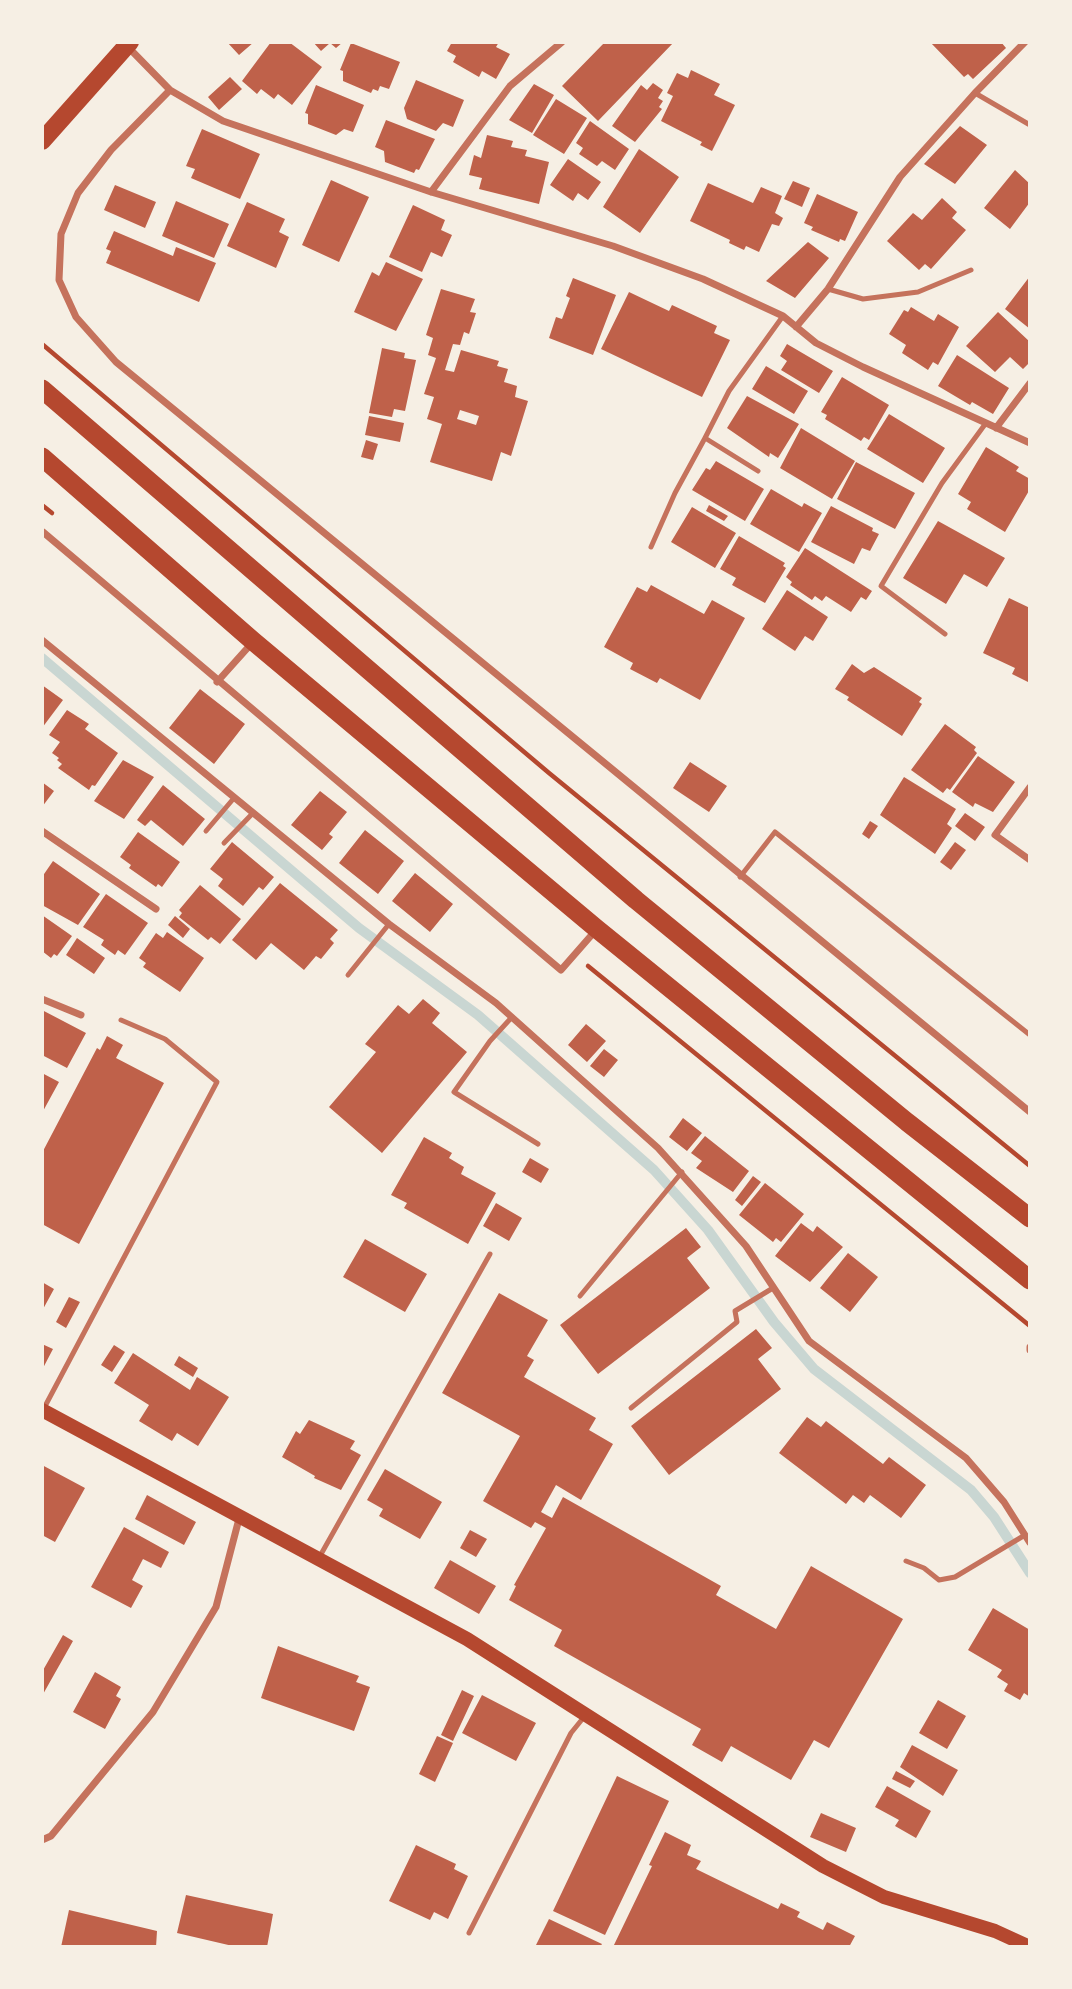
<!DOCTYPE html>
<style>
body{margin:0}
#map{position:relative;width:1072px;height:1989px;overflow:hidden;background:#f6efe4;font-family:Figtree,sans-serif}
canvas{display:block}
.frame{position:absolute;inset:0;border:44px solid #f6efe4;pointer-events:none}
</style>
<div id="map">
<canvas width="1072" height="1989"></canvas>
<div class="frame"></div>
</div>
<script>
const g = document.querySelector('canvas').getContext('2d');
g.lineJoin = 'round';
function shape(rows) {
  const path = new Path2D();
  for (const r of rows) {
    path.moveTo(r[0], r[1]);
    for (let i = 2; i < r.length; i += 2) path.lineTo(r[i], r[i + 1]);
  }
  return path;
}
function stroke(path, color, width, dash) {
  g.strokeStyle = color;
  g.lineWidth = width;
  g.lineCap = dash ? 'butt' : 'round';
  g.setLineDash(dash || []);
  g.stroke(path);
}
function paint(path, color) {
  g.fillStyle = color;
  g.fill(path, 'evenodd');
}
const stream = shape([
 [42,658,359,928,478,1015,654,1170,708,1230,774,1322,814,1369,971,1490,994,1517,1030,1573]
]);
const building = shape([
 [227,42,254,42,239,55],
 [271,42,289,42,322,67,292,105,278,94,274,99,261,89,257,94,242,81],
 [313,42,343,42,336,48,330,43,321,51],
 [452,42,499,42,496,47,510,54,496,79,482,71,479,77,453,62,456,56,447,51],
 [605,42,674,42,598,121,562,86],
 [930,42,1001,42,1006,48,973,79,968,74,964,77],
 [351,43,400,62,389,89,380,86,378,91,373,89,371,93,343,81,343,71,340,70],
 [691,70,720,84,714,95,735,105,712,151,700,145,702,142,661,121,673,96,667,93,677,73,688,78],
 [230,77,242,89,219,110,208,97],
 [416,80,464,100,453,127,443,123,436,131,407,119,404,108],
 [653,83,663,90,658,98,663,101,659,107,662,109,635,142,612,126,641,85,647,90],
 [534,84,554,95,532,133,509,120],
 [316,85,364,105,353,132,344,129,336,135,308,124,308,114,305,113],
 [556,99,587,118,564,154,533,135],
 [386,120,435,139,419,170,416,169,414,173,385,162,384,151,375,147],
 [590,121,629,149,615,170,602,161,597,166,579,154,583,148,576,143],
 [960,126,987,145,955,184,924,164],
 [202,129,260,154,240,199,191,178,195,169,186,166],
 [487,135,513,141,511,147,527,150,525,156,549,162,539,204,479,189,482,178,469,175,474,155,481,158],
 [639,149,679,177,640,233,603,207],
 [568,159,601,182,588,200,578,193,573,201,550,185],
 [1015,170,1030,184,1030,202,1010,229,984,208],
 [331,180,369,197,339,262,302,245],
 [793,181,810,188,802,207,784,199],
 [708,183,753,203,761,187,782,196,775,213,783,218,779,226,772,224,759,252,746,246,744,250,729,243,730,240,690,221],
 [115,185,156,202,145,228,104,210],
 [817,194,858,212,845,241,840,239,839,242,811,230,813,227,804,223],
 [942,198,957,212,952,218,966,230,931,269,925,264,919,270,887,241,913,213,922,220],
 [176,201,229,224,214,258,162,236],
 [247,202,285,219,279,232,289,237,276,268,227,246],
 [413,205,445,220,441,230,452,235,442,257,431,252,422,272,389,257],
 [114,231,173,256,176,247,216,263,199,302,106,263,111,251,106,249],
 [808,242,829,258,795,298,766,281],
 [386,262,423,279,396,331,354,312,372,272,379,276],
 [1030,276,1030,329,1005,309],
 [573,278,616,295,593,355,549,338,556,317,562,319,570,298,566,296],
 [441,289,475,299,470,312,476,313,469,334,464,332,460,345,453,344,445,370,454,372,461,350,499,361,497,366,508,369,504,382,517,386,515,397,528,401,511,456,501,452,492,481,430,462,442,424,427,419,434,397,424,394,436,358,428,355,433,338,426,335],
 [460,410,479,416,476,425,457,419],
 [629,292,669,311,672,305,717,326,714,333,730,340,702,397,601,349],
 [911,307,934,321,938,314,959,327,938,365,933,362,928,370,902,353,906,345,889,334,904,310,908,312],
 [998,312,1030,342,1030,362,1023,369,1010,357,995,372,966,346],
 [787,344,833,371,819,393,781,370,787,361,780,356],
 [382,348,405,353,404,358,416,360,405,411,394,409,392,417,369,413],
 [957,355,1009,388,993,414,972,402,970,405,938,386],
 [766,366,808,391,794,414,752,389],
 [842,377,889,405,869,440,864,437,861,441,825,419,827,415,821,412],
 [747,396,799,424,778,458,770,453,769,457,727,428],
 [889,414,945,448,923,483,867,449],
 [369,416,404,423,400,442,365,435],
 [801,428,855,461,832,499,780,468],
 [366,440,378,444,373,460,361,457],
 [986,447,1019,467,1016,471,1030,479,1030,489,1005,532,967,509,971,502,958,494],
 [716,461,764,489,745,521,692,490,706,468,710,470],
 [856,462,915,493,895,529,837,499],
 [771,489,802,507,804,503,822,513,799,552,750,524],
 [709,505,728,516,724,521,706,511],
 [831,506,873,528,872,531,879,534,870,551,862,548,854,564,811,542],
 [692,507,736,533,715,568,671,542],
 [938,521,1005,558,987,587,964,574,946,604,903,578],
 [739,536,785,563,783,566,786,568,765,603,732,585,736,578,720,569],
 [805,548,872,591,866,600,861,597,851,612,826,596,822,601,815,596,812,600,790,585,792,582,786,577],
 [651,585,704,614,712,600,745,618,700,700,660,678,657,683,630,669,633,663,604,647,637,587,647,592],
 [787,590,828,617,813,641,805,636,795,651,762,629],
 [1009,598,1030,608,1030,683,1012,674,1015,668,983,653],
 [852,664,864,673,874,667,922,698,919,702,922,704,902,736,847,700,849,697,835,689],
 [42,685,63,700,42,728],
 [200,689,245,724,214,764,169,728],
 [67,710,89,724,85,729,118,753,95,786,92,785,89,790,58,768,62,764,57,760,59,758,52,753,60,742,49,735],
 [945,724,976,747,974,750,977,753,950,790,947,788,943,793,911,770],
 [978,756,1015,782,993,812,975,803,973,807,952,792],
 [123,760,154,777,124,819,94,801],
 [690,762,727,786,709,812,673,788],
 [904,777,956,809,947,824,952,828,935,854,880,815],
 [42,782,54,791,42,807],
 [163,785,205,819,183,846,151,820,145,826,137,820],
 [320,791,347,812,329,834,333,837,322,850,291,825],
 [965,813,985,827,975,841,955,826],
 [870,821,878,826,869,839,862,834],
 [365,830,404,861,378,894,339,863],
 [138,832,180,862,162,887,158,884,156,887,129,868,131,865,120,857],
 [232,842,274,877,263,890,259,887,243,906,218,886,223,879,210,869],
 [955,842,966,850,951,870,940,862],
 [53,861,100,894,78,925,42,905,42,877],
 [415,873,453,904,430,932,392,901],
 [280,883,338,930,330,939,334,943,321,959,316,956,304,970,271,943,256,960,232,940],
 [200,885,241,919,220,944,211,937,208,940,179,917,182,913,179,910],
 [106,894,148,923,125,955,118,950,115,955,101,945,104,940,83,927],
 [42,915,72,936,57,956,54,954,51,958,42,951],
 [175,916,190,929,183,938,168,925],
 [167,932,204,958,180,992,143,967,146,963,139,958,156,933,163,938],
 [77,938,105,958,94,974,66,955],
 [423,999,440,1013,432,1023,467,1052,382,1153,329,1107,376,1052,365,1044,398,1005,409,1014],
 [42,1010,86,1033,67,1068,42,1055],
 [586,1024,606,1041,587,1062,568,1045],
 [107,1036,123,1045,116,1058,164,1083,79,1244,42,1224,42,1153,97,1048,100,1050],
 [604,1049,618,1060,604,1077,590,1066],
 [42,1073,59,1082,42,1113],
 [683,1118,702,1133,687,1151,669,1137],
 [705,1136,749,1171,733,1192,696,1168,702,1161,691,1153],
 [424,1137,452,1153,449,1158,464,1167,461,1174,496,1193,468,1244,404,1208,407,1203,391,1195],
 [530,1158,549,1169,541,1183,522,1172],
 [753,1176,761,1182,742,1206,735,1200],
 [765,1183,804,1214,781,1242,776,1238,773,1242,739,1215],
 [496,1203,522,1218,509,1241,483,1226],
 [801,1223,813,1232,817,1226,843,1247,810,1282,775,1256],
 [686,1228,701,1247,687,1258,710,1288,598,1374,560,1325],
 [365,1239,427,1274,405,1312,343,1277],
 [848,1253,878,1277,850,1312,820,1288],
 [42,1282,54,1289,42,1311],
 [499,1293,548,1320,527,1356,534,1360,524,1377,596,1418,589,1430,613,1444,581,1500,556,1485,541,1512,552,1518,563,1497,721,1586,716,1595,776,1629,811,1566,903,1619,829,1748,814,1740,791,1780,731,1746,722,1762,692,1745,701,1729,554,1646,562,1630,509,1600,516,1586,514,1585,546,1528,535,1522,531,1528,483,1501,520,1436,442,1393],
 [69,1297,80,1302,66,1328,56,1322],
 [756,1329,772,1348,758,1359,781,1389,669,1475,631,1426],
 [42,1344,53,1349,42,1370],
 [114,1345,125,1352,112,1372,101,1365],
 [133,1353,190,1390,197,1377,229,1397,198,1446,177,1433,172,1441,139,1421,149,1405,114,1383],
 [179,1356,198,1368,193,1377,174,1365],
 [807,1417,821,1427,826,1421,883,1464,889,1457,926,1485,901,1518,870,1495,864,1503,853,1495,846,1504,779,1453],
 [309,1420,355,1441,350,1449,361,1455,341,1490,314,1478,315,1476,282,1457,296,1431,300,1434],
 [42,1465,85,1488,55,1542,42,1535],
 [385,1469,442,1502,420,1539,379,1516,383,1509,367,1500],
 [147,1495,196,1522,184,1545,135,1519],
 [124,1527,169,1552,161,1568,143,1559,132,1580,143,1586,131,1608,91,1587],
 [470,1530,487,1539,476,1557,460,1548],
 [450,1560,496,1586,479,1614,434,1588],
 [993,1608,1030,1630,1030,1697,1024,1693,1020,1700,1004,1691,1008,1684,997,1677,1002,1670,968,1650],
 [63,1635,73,1641,42,1696,42,1672],
 [278,1646,359,1676,356,1682,370,1687,354,1731,261,1698],
 [95,1672,121,1687,116,1696,121,1699,105,1729,73,1712],
 [462,1690,474,1696,453,1741,441,1735],
 [482,1695,536,1723,516,1761,462,1733],
 [938,1700,966,1716,947,1749,919,1733],
 [437,1736,453,1743,435,1782,419,1774],
 [912,1745,958,1770,943,1796,900,1767],
 [896,1771,915,1781,910,1788,892,1779],
 [617,1776,669,1801,605,1935,553,1911],
 [887,1786,931,1811,916,1838,895,1826,899,1820,875,1807],
 [821,1813,856,1828,846,1852,810,1837],
 [665,1832,691,1845,687,1855,701,1861,696,1869,778,1909,781,1903,800,1912,797,1917,823,1930,827,1922,855,1936,849,1947,613,1947,652,1866,649,1865],
 [416,1845,456,1864,454,1869,468,1876,448,1919,434,1912,430,1920,389,1901],
 [186,1895,273,1914,267,1947,237,1947,177,1933],
 [69,1910,157,1931,156,1947,61,1947],
 [549,1919,602,1944,600,1947,535,1947]
]);
const path = shape([
 [42,344,549,773,1030,1166],
 [42,505,52,513],
 [588,966,1030,1326]
]);
const service = shape([
 [975,93,1030,125],
 [828,289,863,299,918,292,971,270],
 [758,471,705,438,729,391,783,316],
 [651,547,675,493,705,438],
 [945,634,881,586,942,483,986,423],
 [206,831,234,798],
 [224,843,253,813],
 [740,877,775,832,1030,1035],
 [348,975,389,924],
 [512,1017,490,1041,454,1092,538,1144],
 [580,1296,682,1172],
 [631,1408,737,1322,735,1311,773,1288],
 [43,1410,217,1082,165,1039,121,1020],
 [320,1556,490,1254],
 [906,1561,924,1568,939,1580,955,1577,1025,1535],
 [469,1933,571,1733,584,1717]
]);
const minor = shape([
 [128,47,170,90,223,121,431,192,613,246,703,279,783,316,816,343,863,367,1030,443],
 [170,90,111,150,78,193,61,234,59,280,76,317,116,362,1030,1112],
 [431,192,510,86,562,42],
 [796,327,828,289,900,177,975,93,1025,42],
 [996,428,1030,383],
 [43,532,561,970,596,930],
 [42,640,389,924,496,1003,658,1148,746,1246,809,1341,966,1458,1004,1502,1030,1543],
 [217,682,252,643],
 [1030,787,995,835,1030,860],
 [42,831,156,909],
 [42,999,81,1015],
 [1030,1347,1030,1350],
 [42,1840,51,1836,153,1712,216,1607,240,1515]
]);
const secondary = shape([
 [42,1410,467,1639,823,1866,884,1897,995,1931,1030,1947]
]);
const primary = shape([
 [42,141,130,42]
]);
const trunk = shape([
 [42,389,636,900,907,1122,1030,1218],
 [42,457,253,641,597,929,1030,1280]
]);
stroke(stream, '#c9d6d2', 10);
paint(building, '#bf614a');
stroke(path, '#b5482f', 4.5);
stroke(service, '#c5725c', 5);
stroke(minor, '#c5725c', 7);
stroke(secondary, '#b5482f', 14);
stroke(primary, '#b5482f', 18);
stroke(trunk, '#b5482f', 19);
</script>
